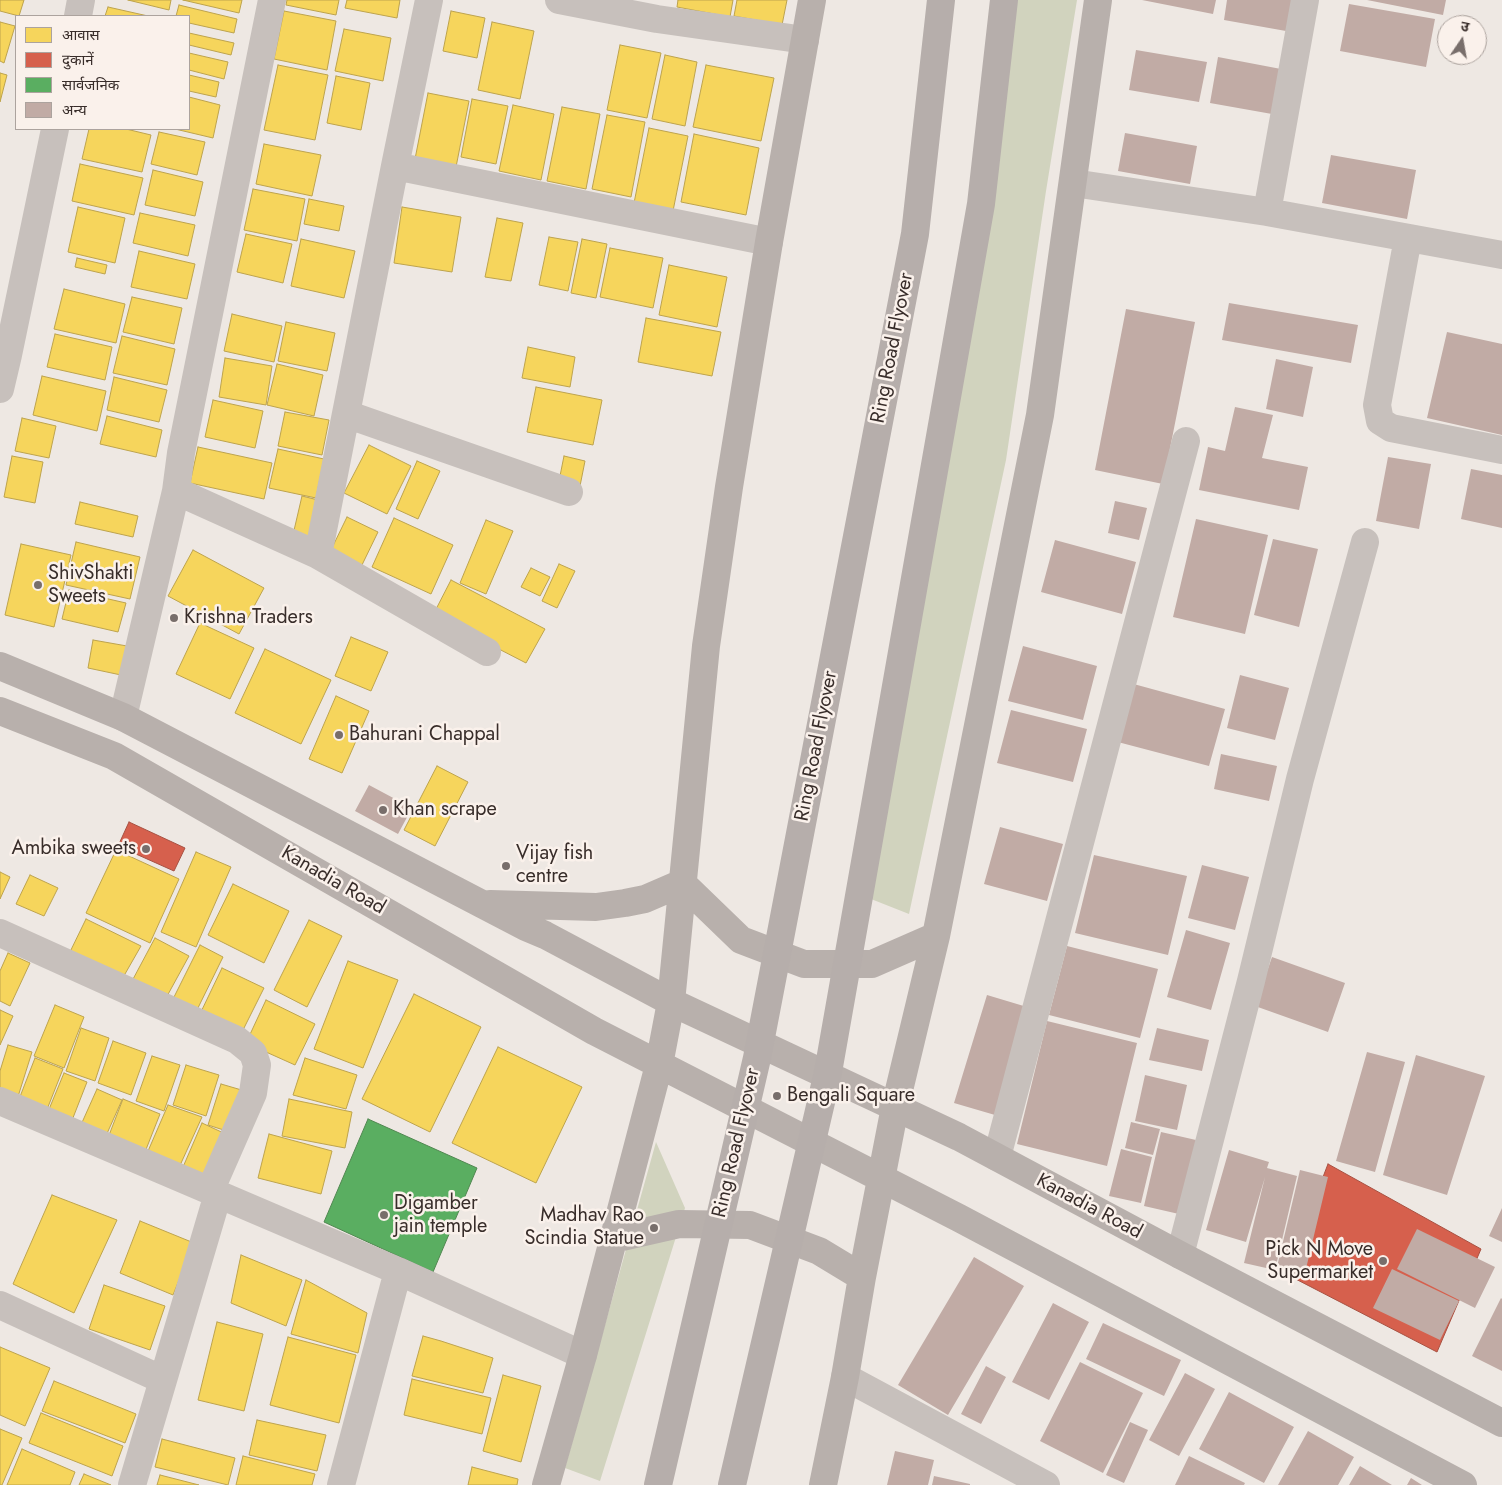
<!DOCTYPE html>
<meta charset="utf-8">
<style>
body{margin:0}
#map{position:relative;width:1502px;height:1485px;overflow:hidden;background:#eee8e3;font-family:Jost,"Noto Sans Devanagari",sans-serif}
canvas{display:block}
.legend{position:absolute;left:15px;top:15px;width:175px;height:115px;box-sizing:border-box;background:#faf1eb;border:1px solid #aca39e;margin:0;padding:6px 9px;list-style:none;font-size:15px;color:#382d2a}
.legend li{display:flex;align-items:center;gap:10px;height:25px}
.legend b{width:25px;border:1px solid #aca39e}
.north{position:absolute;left:1437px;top:15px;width:50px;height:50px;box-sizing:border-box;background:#faf1eb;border:1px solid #aca39e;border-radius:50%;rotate:12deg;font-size:14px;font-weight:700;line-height:20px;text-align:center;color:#382d2a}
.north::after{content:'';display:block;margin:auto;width:18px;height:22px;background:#786e6b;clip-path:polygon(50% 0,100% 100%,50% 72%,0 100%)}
</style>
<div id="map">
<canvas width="1502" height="1485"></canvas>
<ul class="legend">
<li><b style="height:14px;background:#f6d55c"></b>आवास</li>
<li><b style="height:14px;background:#d6604d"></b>दुकानें</li>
<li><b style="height:14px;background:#5aae61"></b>सार्वजनिक</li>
<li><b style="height:14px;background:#c1aba5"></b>अन्य</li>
</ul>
<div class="north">उ</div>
</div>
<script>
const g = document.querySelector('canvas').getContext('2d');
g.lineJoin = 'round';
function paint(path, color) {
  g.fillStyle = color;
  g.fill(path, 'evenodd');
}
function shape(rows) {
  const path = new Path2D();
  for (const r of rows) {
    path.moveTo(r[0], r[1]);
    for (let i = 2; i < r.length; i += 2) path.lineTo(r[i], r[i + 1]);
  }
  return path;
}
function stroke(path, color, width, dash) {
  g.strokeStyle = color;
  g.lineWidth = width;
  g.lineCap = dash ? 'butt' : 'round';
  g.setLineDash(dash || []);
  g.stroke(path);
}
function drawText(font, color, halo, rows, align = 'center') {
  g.font = font + ' Jost,sans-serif';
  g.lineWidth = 5;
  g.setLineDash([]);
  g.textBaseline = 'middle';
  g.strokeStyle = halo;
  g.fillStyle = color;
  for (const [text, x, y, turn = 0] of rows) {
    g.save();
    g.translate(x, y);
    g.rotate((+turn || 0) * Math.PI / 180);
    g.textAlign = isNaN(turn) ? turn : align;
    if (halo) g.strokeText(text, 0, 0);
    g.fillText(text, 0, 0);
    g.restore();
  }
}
const green = shape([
 [1006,0,1077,0,1046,191,1006,460,909,914,871,899],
 [656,1142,685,1208,600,1481,565,1468]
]);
const homes = shape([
 [0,0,24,0,19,16,0,11,0,0],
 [128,0,171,0,169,10,128,0],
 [183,0,242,0,239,13,183,0],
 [287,0,339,0,336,15,286,5,287,0],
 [347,0,400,0,397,18,345,8,347,0],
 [678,0,733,0,730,17,677,7,678,0],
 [737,0,787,0,782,25,734,16,737,0],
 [179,5,237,19,234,33,189,23,189,16,176,16,179,5],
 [108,7,148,16,105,16,108,7],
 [284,11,336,21,327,70,274,59,284,11],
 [451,11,485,18,477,58,443,51,451,11],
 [0,22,15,26,4,63,0,61,0,22],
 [492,22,534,31,520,99,478,90,492,22],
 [344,29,391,38,383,81,335,71,344,29],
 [189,33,234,43,231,55,189,45,189,33],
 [620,45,661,53,647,118,607,110,620,45],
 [189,53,228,62,224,79,189,70,189,53],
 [665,55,697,62,685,126,652,119,665,55],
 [278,65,328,75,315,140,264,130,278,65],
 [706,65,774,78,761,141,693,127,706,65],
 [0,73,7,75,0,102,0,73],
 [189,75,219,82,216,97,189,91,189,75],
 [336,76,370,83,361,130,327,123,336,76],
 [428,93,469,101,456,167,415,159,428,93],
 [189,97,220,105,213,138,175,129,189,129,189,97],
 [472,99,508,106,496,164,461,157,472,99],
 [513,105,554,114,541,180,499,171,513,105],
 [562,107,600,114,586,189,547,181,562,107],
 [607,115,645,122,631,197,592,189,607,115],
 [649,128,688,136,673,211,634,203,649,128],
 [89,129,126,129,151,135,142,172,82,159,89,129],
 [159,132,205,142,197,175,151,164,159,132],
 [694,134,759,148,746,215,681,202,694,134],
 [264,144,321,155,312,196,256,184,264,144],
 [80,164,143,178,134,215,72,201,80,164],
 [153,170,203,182,195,216,145,205,153,170],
 [253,189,305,199,297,241,244,230,253,189],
 [309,199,344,206,339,231,304,224,309,199],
 [78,207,125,218,115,263,68,252,78,207],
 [402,207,461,217,452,272,394,263,402,207],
 [140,213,195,225,188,256,133,243,140,213],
 [497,218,523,223,511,281,485,277,497,218],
 [246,234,292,244,283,283,237,272,246,234],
 [549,237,578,242,568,291,539,285,549,237],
 [301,239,355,251,344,298,291,286,301,239],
 [582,239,607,244,596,298,571,293,582,239],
 [610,248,663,258,653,308,600,297,610,248],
 [139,251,195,264,187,299,131,287,139,251],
 [77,258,107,265,105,274,75,267,77,258],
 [669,265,727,277,717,327,659,315,669,265],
 [64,289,125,304,116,343,54,329,64,289],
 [132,297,182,308,174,344,123,332,132,297],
 [232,314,282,326,274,362,224,351,232,314],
 [646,318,721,332,712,376,638,362,646,318],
 [286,322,335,333,327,371,278,361,286,322],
 [55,334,112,347,105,380,47,367,55,334],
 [122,336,175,349,167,385,113,373,122,336],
 [528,347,575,357,570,387,522,378,528,347],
 [225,358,272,366,266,405,219,397,225,358],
 [277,364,323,375,314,416,267,405,277,364],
 [42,376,106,391,97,431,33,415,42,376],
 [114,377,167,390,159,422,107,410,114,377],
 [536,387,602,400,593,445,527,432,536,387],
 [213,400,263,411,255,448,205,437,213,400],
 [285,412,329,420,322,455,278,446,285,412],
 [107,416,162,430,156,457,100,444,107,416],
 [22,418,56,426,49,458,15,451,22,418],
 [369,445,411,466,387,514,344,493,369,445],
 [198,447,272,463,264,499,190,483,198,447],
 [278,449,324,459,316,498,269,488,278,449],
 [12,456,43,462,35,503,4,497,12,456],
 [564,456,585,461,577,501,556,496,564,456],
 [417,461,440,471,418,519,396,509,417,461],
 [302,496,322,501,312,544,292,539,302,496],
 [80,502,138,516,133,537,75,524,80,502],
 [347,517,378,532,361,567,330,552,347,517],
 [394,518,453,545,431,594,372,567,394,518],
 [486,520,513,531,486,594,460,583,486,520],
 [76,542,140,557,130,599,66,585,76,542],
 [21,544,71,555,54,627,5,615,21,544],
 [193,550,264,588,239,634,168,596,193,550],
 [559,564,575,571,557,608,542,601,559,564],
 [531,568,550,577,540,596,521,587,531,568],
 [451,580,545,629,526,663,433,615,451,580],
 [69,590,126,603,118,632,62,619,69,590],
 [200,623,254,648,230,699,176,674,200,623],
 [351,637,388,652,371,691,335,676,351,637],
 [93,640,127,646,121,675,88,668,93,640],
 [265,649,331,680,301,744,235,713,265,649],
 [336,696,369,711,342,773,309,759,336,696],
 [437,766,468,782,435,846,404,830,437,766],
 [116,850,179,879,150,943,86,913,116,850],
 [196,852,231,867,196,947,161,932,196,852],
 [0,872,10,877,0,899,0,872],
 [30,875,58,888,44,916,16,904,30,875],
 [233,884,289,911,264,963,208,935,233,884],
 [86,919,141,946,121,981,68,956,86,919],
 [309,920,342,936,307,1007,274,990,309,920],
 [155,938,189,956,166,998,132,981,155,938],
 [200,945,223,957,194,1016,170,1005,200,945],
 [8,953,30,963,10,1006,0,1001,0,971,8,953],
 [348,961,398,980,363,1068,314,1049,348,961],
 [222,968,264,988,240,1036,199,1016,222,968],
 [414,994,481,1027,430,1132,362,1099,414,994],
 [266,1000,315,1024,295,1065,246,1043,266,1000],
 [55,1005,84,1017,64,1068,34,1056,55,1005],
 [0,1010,13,1016,0,1045,0,1010],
 [81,1028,109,1038,95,1081,66,1071,81,1028],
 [113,1041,146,1053,131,1095,98,1083,113,1041],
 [8,1045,32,1052,16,1103,0,1098,0,1071,8,1045],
 [498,1047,582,1087,536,1183,452,1143,498,1047],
 [152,1056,180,1065,164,1111,136,1101,152,1056],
 [35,1058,63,1069,44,1117,16,1107,35,1058],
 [305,1058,357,1075,346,1109,293,1095,305,1058],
 [186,1065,219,1075,206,1116,173,1105,186,1065],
 [64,1073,87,1082,69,1128,45,1119,64,1073],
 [221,1084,245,1091,233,1133,208,1125,221,1084],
 [97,1089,122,1100,105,1138,80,1127,97,1089],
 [123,1099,160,1114,143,1157,106,1143,123,1099],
 [289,1099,352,1112,345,1148,282,1136,289,1099],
 [168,1105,202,1117,177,1172,145,1158,168,1105],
 [202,1123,230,1136,208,1185,180,1174,202,1123],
 [269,1134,332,1151,321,1194,258,1178,269,1134],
 [52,1195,117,1220,74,1313,13,1284,52,1195],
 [140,1221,194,1243,173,1295,120,1273,140,1221],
 [241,1255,302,1280,286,1326,231,1303,241,1255],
 [306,1280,367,1313,358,1353,291,1334,306,1280],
 [104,1285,165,1306,150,1350,89,1329,104,1285],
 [217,1322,263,1334,244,1411,198,1400,217,1322],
 [423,1336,441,1341,493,1358,483,1393,412,1376,423,1336],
 [288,1337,356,1355,339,1423,270,1405,288,1337],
 [0,1347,50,1368,25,1426,0,1415,0,1347],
 [503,1375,541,1386,521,1462,483,1451,503,1375],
 [412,1379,491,1398,482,1434,404,1415,412,1379],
 [54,1381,136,1414,125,1443,42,1411,54,1381],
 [41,1413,123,1446,112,1476,29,1443,41,1413],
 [257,1420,326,1435,317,1471,249,1455,257,1420],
 [0,1429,22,1438,2,1485,0,1485,0,1429],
 [162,1439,235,1458,228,1485,155,1467,162,1439],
 [22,1449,75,1472,70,1485,7,1485,22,1449],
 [243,1456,315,1474,312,1485,236,1485,243,1456],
 [472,1467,518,1479,517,1485,468,1485,472,1467],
 [84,1474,111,1485,79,1485,84,1474],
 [160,1475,199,1485,157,1485,160,1475]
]);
const shops = shape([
 [129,822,185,848,174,871,118,846,129,822],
 [1328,1164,1481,1249,1437,1352,1286,1274,1328,1164]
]);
const public = shape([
 [368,1119,477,1168,433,1272,324,1222,368,1119]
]);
const building = shape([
 [1142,0,1216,0,1213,14],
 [1227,0,1292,0,1286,31,1224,20],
 [1367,0,1446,0,1443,15],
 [1349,4,1435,19,1426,67,1340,51],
 [1136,50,1207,62,1199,102,1129,90],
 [1218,57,1281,69,1272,114,1210,103],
 [1125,133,1197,146,1190,184,1118,171],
 [1331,155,1416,170,1407,219,1322,203],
 [1229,303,1358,325,1351,363,1222,340],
 [1126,309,1195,322,1163,484,1095,470],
 [1447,332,1502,344,1502,435,1427,418],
 [1276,359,1313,367,1303,417,1266,409],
 [1235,407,1273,415,1262,458,1308,467,1299,510,1199,490,1208,447,1225,451],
 [1388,457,1431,464,1419,529,1376,521],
 [1471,469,1502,475,1502,528,1461,519],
 [1115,501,1147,508,1139,540,1108,533],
 [1196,519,1268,535,1245,634,1173,617],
 [1273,539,1318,549,1299,627,1254,615],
 [1055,540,1136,562,1122,614,1041,592],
 [1023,646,1097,666,1083,720,1008,701],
 [1240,675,1289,688,1275,740,1227,728],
 [1130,683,1225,709,1209,766,1114,741],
 [1011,710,1087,729,1073,782,997,763],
 [1221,754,1277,766,1269,801,1214,789],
 [369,785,412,808,398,834,355,811],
 [1000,827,1063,844,1047,901,984,884],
 [1094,855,1187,876,1168,955,1075,933],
 [1202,865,1249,877,1235,930,1188,918],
 [1186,930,1230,943,1211,1010,1167,997],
 [1067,946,1158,969,1140,1038,1049,1015],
 [1272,957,1345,983,1328,1032,1255,1006],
 [987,995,1027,1007,995,1115,954,1103],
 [1047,1021,1137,1043,1107,1166,1017,1144],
 [1157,1028,1209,1040,1202,1071,1149,1060],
 [1367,1052,1405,1062,1375,1172,1336,1161],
 [1416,1055,1485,1076,1447,1195,1383,1175],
 [1145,1075,1187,1085,1177,1130,1135,1121],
 [1131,1122,1160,1129,1153,1155,1125,1148],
 [1161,1132,1196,1140,1179,1214,1144,1206],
 [1121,1149,1152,1157,1141,1203,1109,1196],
 [1229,1150,1269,1162,1267,1168,1297,1176,1275,1270,1244,1263,1265,1177,1246,1242,1206,1230],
 [1300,1170,1328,1177,1304,1277,1276,1271],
 [1502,1208,1502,1242,1489,1236],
 [1417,1229,1495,1267,1475,1308,1397,1269],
 [974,1257,1024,1286,948,1415,898,1385],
 [1392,1269,1459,1301,1440,1340,1373,1308],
 [1501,1298,1502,1299,1502,1371,1472,1356],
 [1053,1303,1089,1322,1049,1400,1012,1382],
 [1103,1323,1181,1360,1164,1396,1086,1359],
 [1080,1362,1143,1393,1103,1473,1040,1441],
 [986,1366,1006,1377,981,1424,961,1414],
 [1185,1373,1215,1389,1179,1456,1149,1440],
 [1229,1392,1294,1427,1264,1483,1199,1449],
 [1130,1422,1148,1430,1124,1483,1106,1475],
 [1308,1431,1354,1457,1338,1485,1278,1485],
 [895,1451,934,1460,928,1485,887,1485],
 [1189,1456,1245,1483,1244,1485,1175,1485],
 [1360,1466,1392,1485,1349,1485],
 [934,1476,970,1484,970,1485,932,1485],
 [1411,1478,1422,1485,1407,1485]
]);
const street = shape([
 [559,0,657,19,805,40],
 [78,16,81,0],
 [395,166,769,242],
 [1073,183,1267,212,1305,0],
 [1267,212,1502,255],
 [1408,238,1377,405,1380,421,1391,428,1502,450],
 [0,389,8,355,55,129],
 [346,414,569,492],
 [176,491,318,555,487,652],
 [318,555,395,166,429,0],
 [123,717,176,491,181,453,272,0],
 [0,933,237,1040,253,1053,257,1065,253,1093,210,1191],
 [0,1101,398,1271,583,1355],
 [997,1157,1186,441],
 [1180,1255,1251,981,1300,779,1365,542],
 [0,1305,163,1380],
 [845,1377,1046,1485],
 [132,1485,218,1194],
 [341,1485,398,1271]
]);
const secondary = shape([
 [0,666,123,717,526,927,545,935,671,1002,959,1137,1180,1255,1502,1423],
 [0,711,114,756,594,1031,959,1218,1463,1485],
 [490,904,596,907,625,903,645,899,682,883,741,940,804,964,872,964,936,936],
 [613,1239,679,1224,750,1225,819,1251,862,1277],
 [546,1485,583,1355,659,1065,671,1002,706,646,729,487,769,242,812,0],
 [823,1485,845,1377,862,1277,895,1107,936,936,1040,415,1098,0]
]);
const primaryBridge = shape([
 [658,1485,757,1058,915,234,941,0],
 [732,1485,828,1072,981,204,1004,0]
]);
const markers = [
 [38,585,5,"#786e6b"],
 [174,618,5,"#786e6b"],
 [339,735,5,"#786e6b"],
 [383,810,5,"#786e6b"],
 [146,849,5,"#786e6b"],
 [506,866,5,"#786e6b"],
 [777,1096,5,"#786e6b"],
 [384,1215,5,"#786e6b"],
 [654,1228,5,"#786e6b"],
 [1383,1261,5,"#786e6b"]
];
const streetNames = [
 ["Ring Road Flyover",893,348,-79],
 ["Ring Road Flyover",817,746,-79],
 ["Kanadia Road",333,881,30],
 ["Ring Road Flyover",737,1143,-77],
 ["Kanadia Road",1089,1207,28]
];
const poiNames = [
 ["ShivShakti",48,574],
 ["Sweets",48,597],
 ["Krishna Traders",184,618],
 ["Bahurani Chappal",349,735],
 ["Khan scrape",393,810],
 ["Ambika sweets",136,849,"right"],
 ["Vijay fish",516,854],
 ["centre",516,877],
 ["Bengali Square",787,1096],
 ["Digamber",394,1204],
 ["jain temple",394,1227],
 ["Madhav Rao",644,1216,"right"],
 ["Scindia Statue",644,1239,"right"],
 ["Pick N Move",1373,1250,"right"],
 ["Supermarket",1373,1273,"right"]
];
paint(green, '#d1d3be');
paint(homes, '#f6d55c');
stroke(homes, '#bda34d', 1);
paint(shops, '#d6604d');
stroke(shops, '#a75142', 1);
paint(public, '#5aae61');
stroke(public, '#508750', 1);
paint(building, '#c1aba5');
stroke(street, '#c7c0bc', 28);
stroke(secondary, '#b8b0ac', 28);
stroke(primaryBridge, '#b6aeab', 28);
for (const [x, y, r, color] of markers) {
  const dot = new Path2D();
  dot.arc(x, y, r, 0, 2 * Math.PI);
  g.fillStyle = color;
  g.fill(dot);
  stroke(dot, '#faf1eb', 2);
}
drawText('20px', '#382d2a', '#faf1eb', streetNames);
drawText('20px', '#382d2a', '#faf1eb', poiNames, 'left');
</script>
